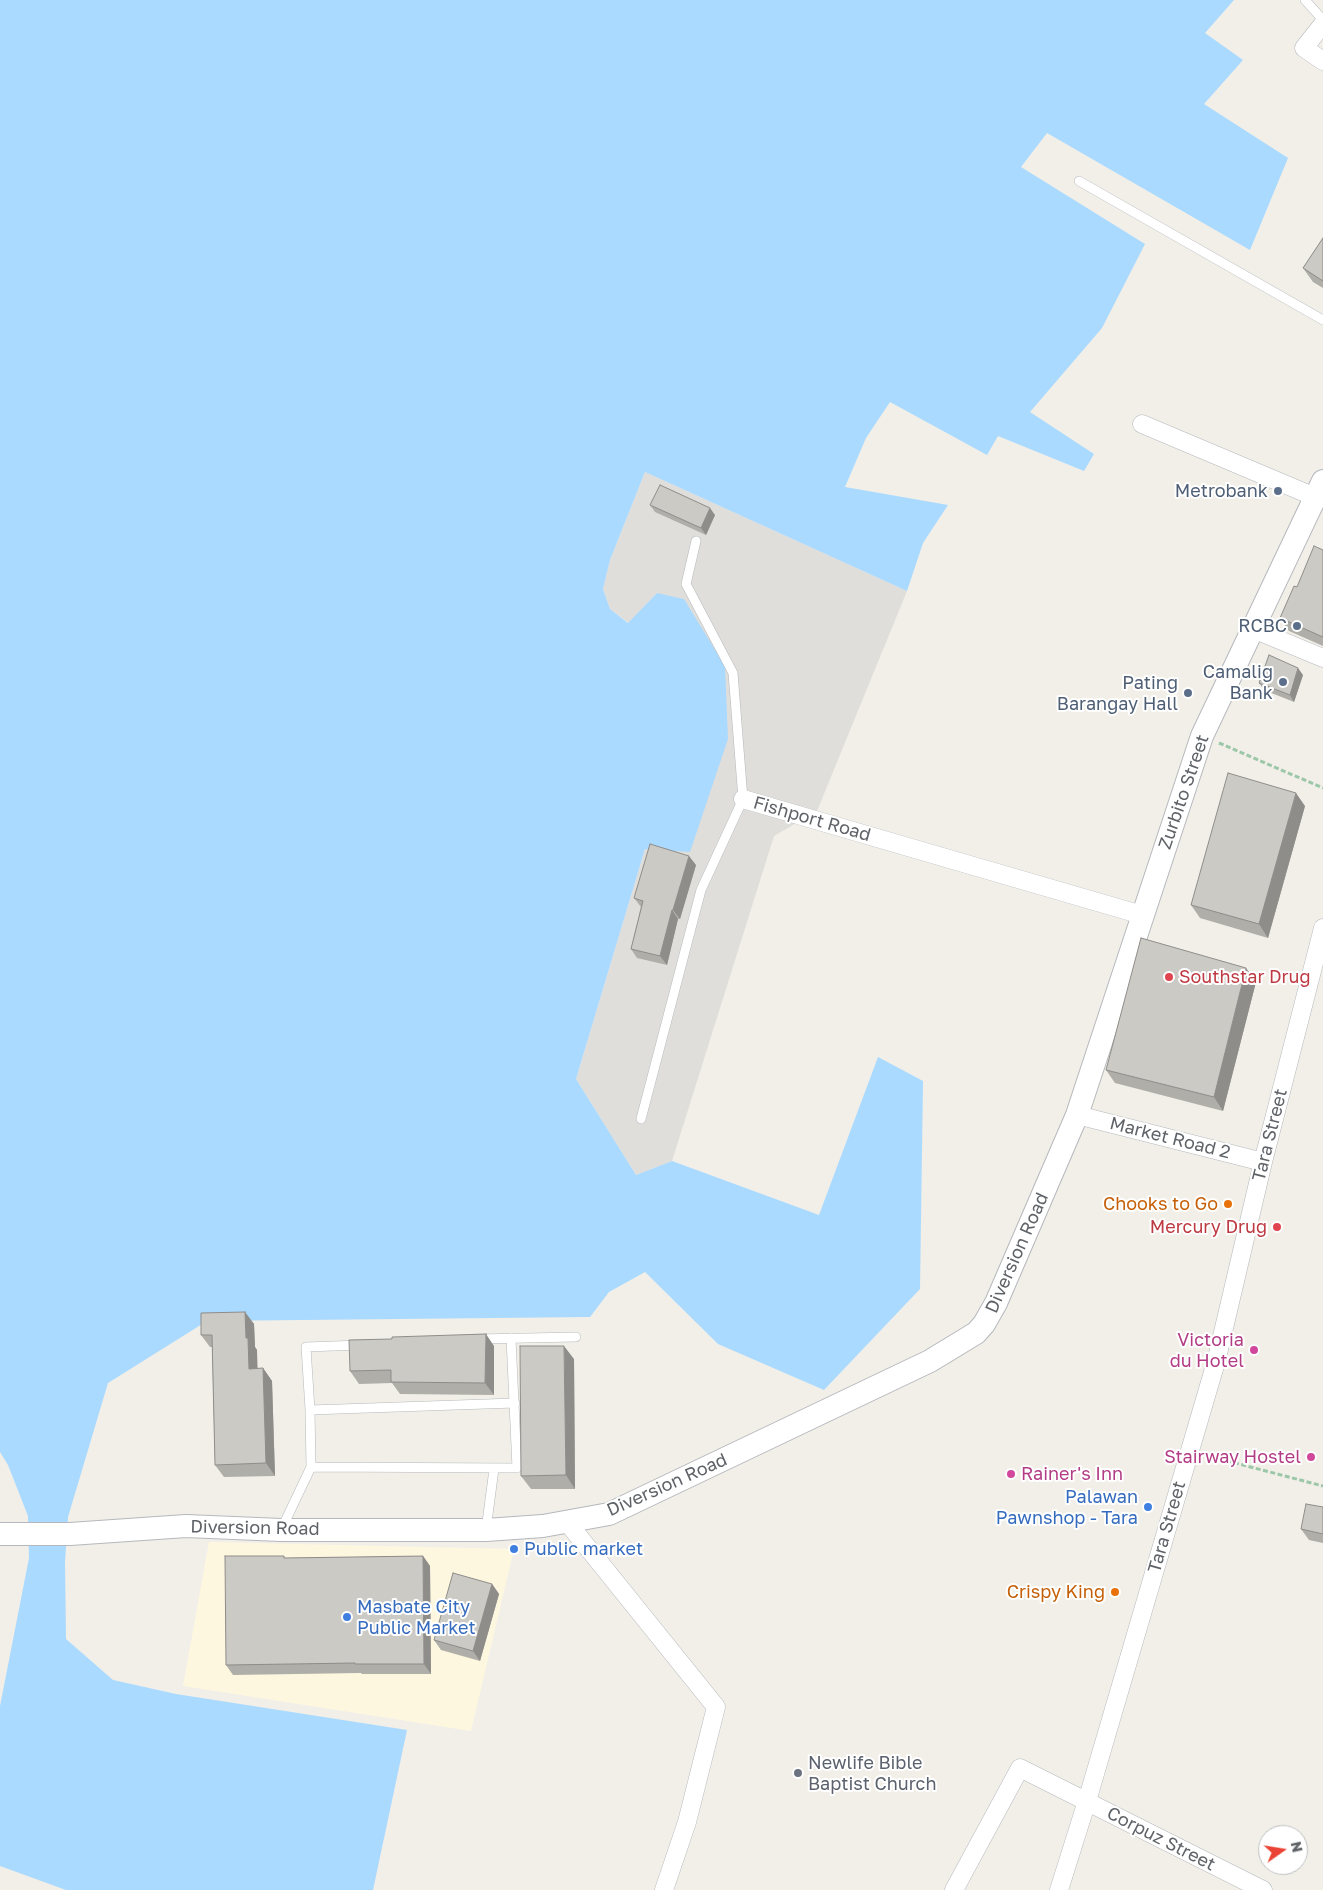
<!DOCTYPE html>
<style>
body{margin:0}
#map{position:relative;width:1323px;height:1890px;overflow:hidden;background:#f1efe8;font-family:"Golos Text",sans-serif}
canvas{display:block}
.north{position:absolute;left:1258px;top:1825px;width:50px;height:50px;box-sizing:border-box;background:#fff;border:1px solid #bfc1c3;border-radius:50%;rotate:77deg;font-size:14px;font-weight:700;line-height:20px;text-align:center;color:#5f6368}
.north::after{content:'';display:block;margin:auto;width:18px;height:22px;background:#ea4335;clip-path:polygon(50% 0,100% 100%,50% 72%,0 100%)}
</style>
<div id="map">
<canvas width="1323" height="1890"></canvas>
<div class="north">N</div>
</div>
<script>
const g = document.querySelector('canvas').getContext('2d');
g.lineJoin = 'round';
function paint(path, color) {
  g.fillStyle = color;
  g.fill(path, 'evenodd');
}
function shape(rows) {
  const path = new Path2D();
  for (const r of rows) {
    path.moveTo(r[0], r[1]);
    for (let i = 2; i < r.length; i += 2) path.lineTo(r[i], r[i + 1]);
  }
  return path;
}
function stroke(path, color, width, dash) {
  g.strokeStyle = color;
  g.lineWidth = width;
  g.lineCap = dash ? 'butt' : 'round';
  g.setLineDash(dash || []);
  g.stroke(path);
}
function drawText(font, color, halo, rows, align = 'center') {
  g.font = font + ' "Golos Text",sans-serif';
  g.lineWidth = 4;
  g.setLineDash([]);
  g.textBaseline = 'middle';
  g.strokeStyle = halo;
  g.fillStyle = color;
  for (const [text, x, y, turn = 0] of rows) {
    g.save();
    g.translate(x, y);
    g.rotate((+turn || 0) * Math.PI / 180);
    g.textAlign = isNaN(turn) ? turn : align;
    if (halo) g.strokeText(text, 0, 0);
    g.fillText(text, 0, 0);
    g.restore();
  }
}
const commercial = shape([
 [209,1542,514,1549,471,1731,183,1686]
]);
const industrial = shape([
 [645,472,907,591,817,811,774,836,672,1161,636,1175,576,1079,645,849,657,593,629,623,610,609,603,589,610,560]
]);
const water = shape([
 [0,0,1234,0,1205,33,1243,60,1204,104,1288,158,1250,250,1047,133,1021,167,1145,244,1102,328,1030,412,1094,454,1084,471,998,436,987,455,890,402,866,438,845,487,948,505,923,543,907,591,645,472,610,560,603,589,610,609,628,623,657,593,684,599,725,666,728,739,690,852,645,849,576,1079,636,1175,672,1161,819,1215,878,1057,923,1081,920,1289,824,1390,718,1344,645,1272,609,1292,590,1317,207,1321,108,1383,68,1517,65,1562,66,1639,113,1680,176,1694,407,1730,373,1890,66,1890,0,1866,0,1706,29,1558,28,1516,8,1465,0,1452]
]);
const path = shape([
 [1219,743,1323,788],
 [1205,1455,1323,1486]
]);
const service = shape([
 [1305,0,1323,20],
 [1079,181,1323,320],
 [641,1119,701,890,743,799,733,673,686,584,696,541],
 [478,1339,576,1337],
 [310,1410,515,1403],
 [311,1467,517,1468,511,1338],
 [281,1530,311,1467,310,1410,306,1347,361,1345],
 [486,1530,494,1469]
]);
const minor = shape([
 [1323,24,1304,48,1323,61],
 [1142,424,1315,497],
 [1253,629,1323,658],
 [743,799,1142,915],
 [1077,1115,1263,1162],
 [567,1522,716,1707,687,1822,664,1890],
 [954,1890,1020,1768,1263,1890],
 [1059,1890,1087,1801,1216,1362,1263,1162,1323,928]
]);
const tertiary = shape([
 [0,1534,70,1534,186,1526,281,1530,486,1530,543,1526,609,1514,930,1361,976,1333,984,1324,996,1303,1077,1115,1202,736,1323,481]
]);
const wall = shape([
 [1323,238,1323,288,1313,282,1303,268],
 [650,505,715,515,706,535,655,512],
 [1323,550,1323,646,1289,631,1280,618],
 [1303,675,1294,702,1264,690,1259,683],
 [1305,806,1268,938,1200,918,1191,905],
 [696,865,680,919,678,919,667,965,637,958,631,949,641,907,634,898],
 [1256,982,1223,1111,1115,1083,1106,1070],
 [245,1312,254,1324,255,1347,257,1350,257,1369,263,1368,272,1381,275,1476,224,1477,215,1465,212,1347,210,1347,201,1335],
 [392,1339,494,1346,494,1395,400,1394,392,1383,359,1384,350,1371],
 [574,1359,575,1489,531,1489,521,1476],
 [1323,1507,1323,1543,1309,1540,1301,1529],
 [284,1556,285,1558,423,1556,430,1566,431,1674,362,1674,361,1673,233,1675,226,1665],
 [492,1584,499,1594,480,1661,441,1650,434,1640]
]);
const shadedWall = shape([
 [710,508,715,515,706,535,701,528],
 [1298,668,1303,675,1294,702,1290,695],
 [1296,793,1305,806,1268,938,1259,924],
 [689,856,696,865,680,919,673,910],
 [672,910,678,919,667,965,660,956],
 [1246,968,1256,982,1223,1111,1214,1097],
 [245,1312,254,1324,255,1347,257,1350,258,1381,249,1369,246,1338],
 [486,1334,494,1346,494,1395,485,1383],
 [564,1346,574,1359,575,1489,566,1475],
 [263,1368,272,1381,275,1476,266,1463],
 [423,1556,430,1566,431,1674,424,1664],
 [492,1584,499,1594,480,1661,473,1651]
]);
const building = shape([
 [1323,238,1323,281,1303,268,1323,238],
 [660,485,710,508,701,528,650,505,660,485],
 [1314,546,1323,550,1323,637,1280,618,1294,586,1297,587,1314,546],
 [1269,655,1298,668,1290,695,1259,683,1269,655],
 [1228,773,1296,793,1259,924,1191,905,1228,773],
 [650,844,689,856,673,910,672,910,660,956,631,949,643,901,634,898,650,844],
 [1141,938,1246,968,1214,1097,1106,1070,1141,938],
 [245,1312,246,1338,248,1338,249,1369,263,1368,266,1463,215,1465,212,1335,201,1335,201,1313,245,1312],
 [486,1334,485,1383,391,1382,391,1370,350,1371,349,1340,392,1339,392,1337,486,1334],
 [520,1346,564,1346,566,1475,521,1476,520,1346],
 [1306,1504,1323,1507,1323,1534,1301,1529,1306,1504],
 [225,1556,284,1556,284,1558,423,1556,424,1664,355,1664,355,1663,226,1665,225,1556],
 [453,1573,492,1584,473,1651,434,1640,453,1573]
]);
const markers = [
 [1278,491,5,"#5c6f8a"],
 [1297,626,5,"#5c6f8a"],
 [1283,682,5,"#5c6f8a"],
 [1188,693,5,"#5c6f8a"],
 [1169,977,5,"#e0444e"],
 [1228,1204,5,"#e8710a"],
 [1277,1227,5,"#e0444e"],
 [1254,1350,5,"#d1479c"],
 [1311,1457,5,"#d1479c"],
 [1011,1474,5,"#d1479c"],
 [1148,1507,5,"#3f7fe0"],
 [514,1549,5,"#3f7fe0"],
 [1115,1592,5,"#e8710a"],
 [347,1617,5,"#3f7fe0"],
 [798,1773,5,"#6b7280"]
];
const serviceNames = [
 ["Metrobank",1268,491],
 ["RCBC",1287,626],
 ["Camalig",1273,672],
 ["Bank",1273,693],
 ["Pating",1178,683],
 ["Barangay Hall",1178,704]
];
const streetNames = [
 ["Zurbito Street",1184,792,-71],
 ["Fishport Road",812,819,16],
 ["Tara Street",1270,1135,-76],
 ["Market Road 2",1170,1138,14],
 ["Diversion Road",1017,1253,-66],
 ["Diversion Road",667,1485,-24],
 ["Tara Street",1167,1527,-74],
 ["Diversion Road",255,1528,1],
 ["Corpuz Street",1161,1839,27]
];
const healthNames = [
 ["Southstar Drug",1179,977],
 ["Mercury Drug",1267,1227,"right"]
];
const foodNames = [
 ["Chooks to Go",1218,1204],
 ["Crispy King",1105,1592]
];
const hotelNames = [
 ["Victoria",1244,1340],
 ["du Hotel",1244,1361],
 ["Stairway Hostel",1301,1457],
 ["Rainer's Inn",1021,1474,"left"]
];
const shopNames = [
 ["Palawan",1138,1497,"right"],
 ["Pawnshop - Tara",1138,1518,"right"],
 ["Public market",524,1549],
 ["Masbate City",357,1607],
 ["Public Market",357,1628]
];
const worshipNames = [
 ["Newlife Bible",808,1763],
 ["Baptist Church",808,1784]
];
paint(commercial, '#fef7e0');
paint(industrial, '#e0deda');
paint(water, '#aadaff');
stroke(service, '#b5b8bc', 10);
stroke(minor, '#b5b8bc', 19);
stroke(tertiary, '#b5b8bc', 24);
stroke(path, '#9cc7a9', 3, [5, 2.5]);
stroke(service, '#fff', 9);
stroke(minor, '#fff', 18);
stroke(tertiary, '#fff', 22);
paint(wall, '#afaea9');
paint(shadedWall, '#8f8d8a');
paint(building, '#cccac5');
stroke(building, '#8f8d8a', 1);
for (const [x, y, r, color] of markers) {
  const dot = new Path2D();
  dot.arc(x, y, r, 0, 2 * Math.PI);
  g.fillStyle = color;
  g.fill(dot);
  stroke(dot, '#fff', 2);
}
drawText('18px', '#4e5e75', '#fff', serviceNames, 'right');
drawText('18px', '#5f6368', '#fff', streetNames);
drawText('18px', '#be3a42', '#fff', healthNames, 'left');
drawText('18px', '#c56008', '#fff', foodNames, 'right');
drawText('18px', '#b23c85', '#fff', hotelNames, 'right');
drawText('18px', '#366cbe', '#fff', shopNames, 'left');
drawText('18px', '#5b616d', '#fff', worshipNames, 'left');
</script>
